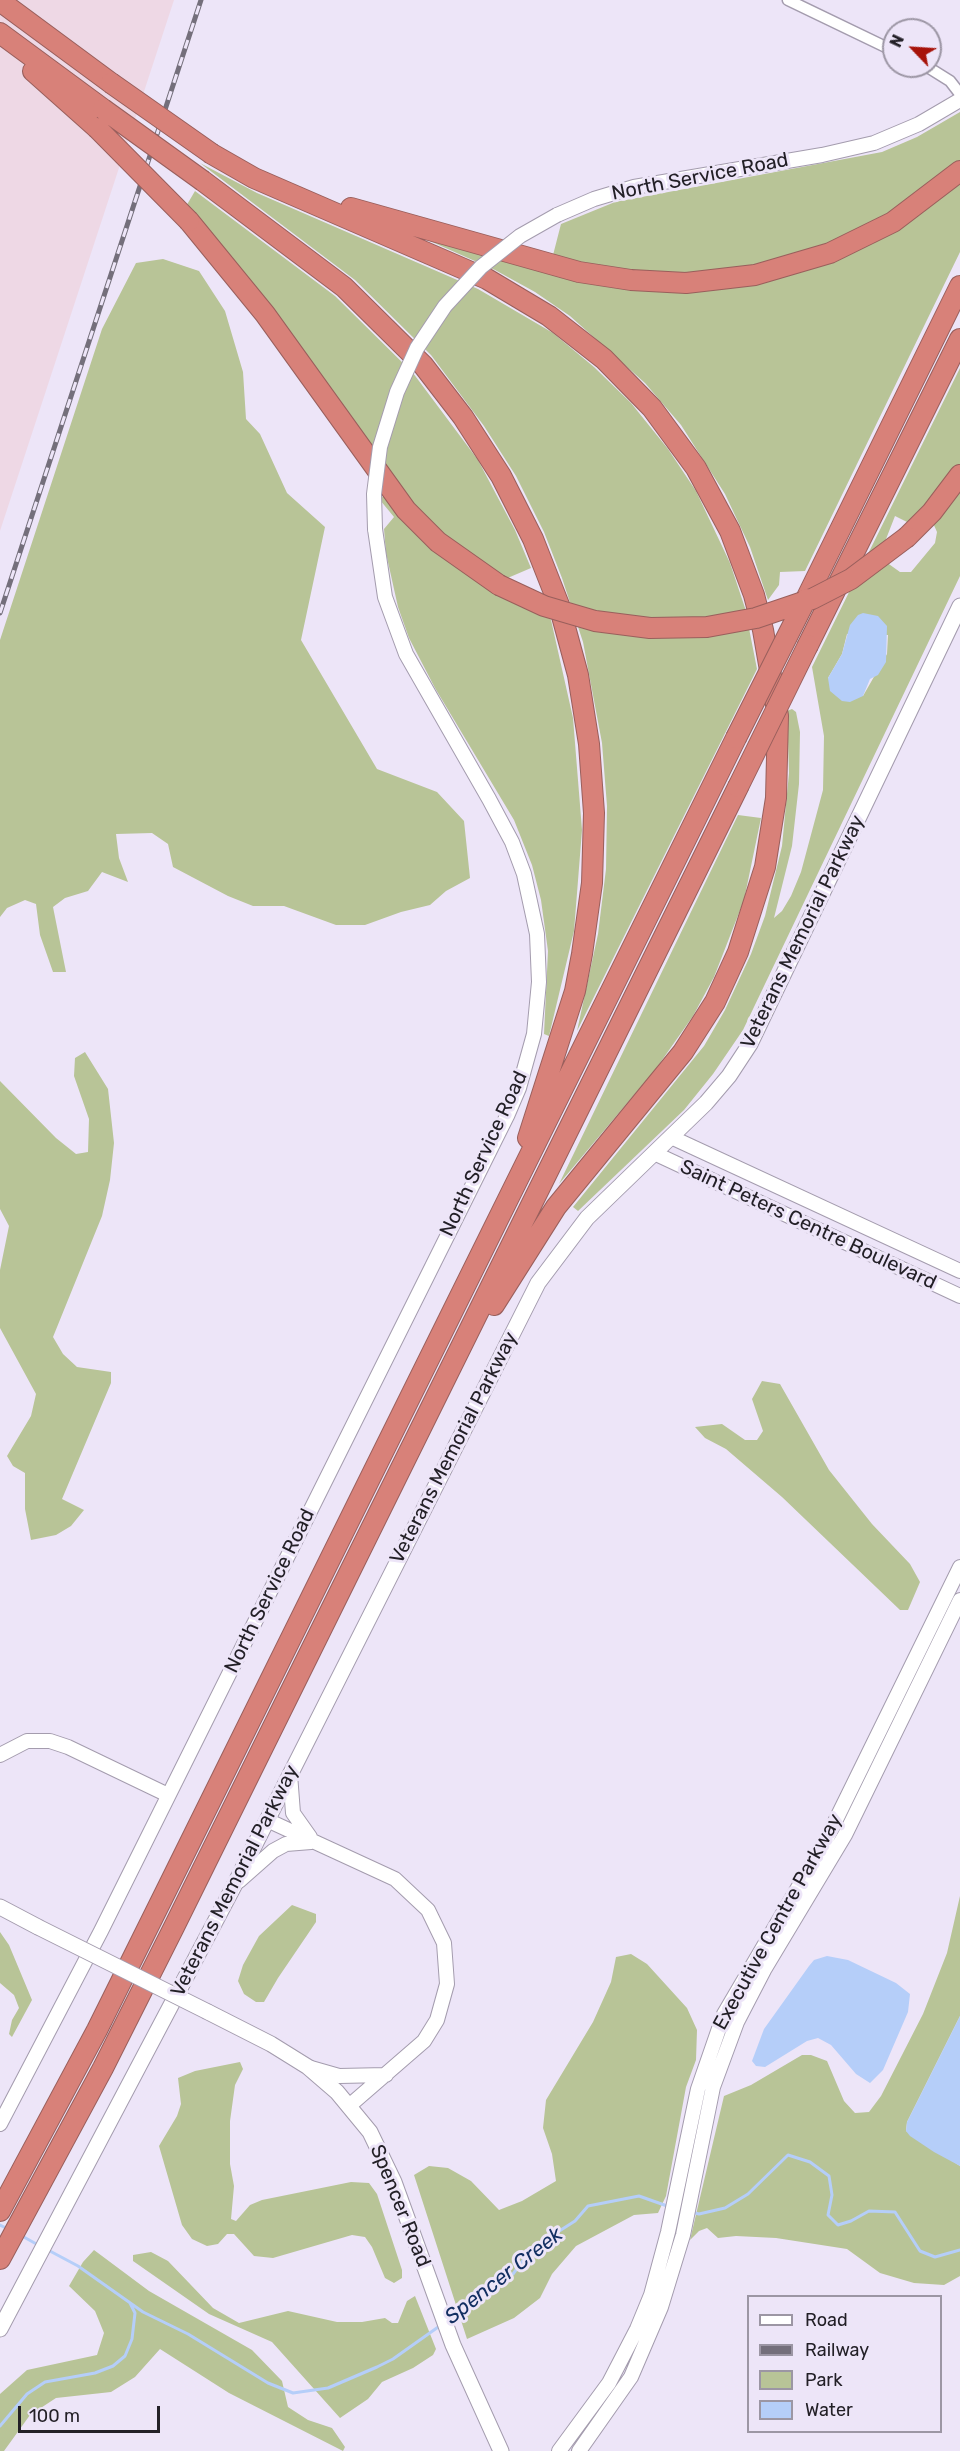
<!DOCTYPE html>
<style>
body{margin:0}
#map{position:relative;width:960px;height:2451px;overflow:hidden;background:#ede5f8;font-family:Rubik,sans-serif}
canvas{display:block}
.legend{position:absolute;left:747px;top:2295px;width:195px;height:138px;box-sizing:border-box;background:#ede5f8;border:2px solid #9c96a4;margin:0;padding:8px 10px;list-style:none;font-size:18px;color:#232027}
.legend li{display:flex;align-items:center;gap:12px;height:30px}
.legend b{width:30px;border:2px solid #9c96a4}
.north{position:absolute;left:882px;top:18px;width:60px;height:60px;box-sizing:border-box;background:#ede5f8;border:2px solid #9c96a4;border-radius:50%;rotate:295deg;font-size:16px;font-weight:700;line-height:24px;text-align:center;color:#232027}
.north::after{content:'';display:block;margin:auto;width:21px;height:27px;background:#a7130a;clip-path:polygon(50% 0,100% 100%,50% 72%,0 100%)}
.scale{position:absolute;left:18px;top:2406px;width:142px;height:27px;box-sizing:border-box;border:3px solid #232027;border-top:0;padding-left:8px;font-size:18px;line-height:21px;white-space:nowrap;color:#232027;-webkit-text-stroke:4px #ede5f8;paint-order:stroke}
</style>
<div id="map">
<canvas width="960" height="2451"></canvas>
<ul class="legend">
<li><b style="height:8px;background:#fff"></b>Road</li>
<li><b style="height:8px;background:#746f7b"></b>Railway</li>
<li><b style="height:16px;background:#b8c497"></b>Park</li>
<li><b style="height:16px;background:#b5cef9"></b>Water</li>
</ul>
<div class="north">N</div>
<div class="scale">100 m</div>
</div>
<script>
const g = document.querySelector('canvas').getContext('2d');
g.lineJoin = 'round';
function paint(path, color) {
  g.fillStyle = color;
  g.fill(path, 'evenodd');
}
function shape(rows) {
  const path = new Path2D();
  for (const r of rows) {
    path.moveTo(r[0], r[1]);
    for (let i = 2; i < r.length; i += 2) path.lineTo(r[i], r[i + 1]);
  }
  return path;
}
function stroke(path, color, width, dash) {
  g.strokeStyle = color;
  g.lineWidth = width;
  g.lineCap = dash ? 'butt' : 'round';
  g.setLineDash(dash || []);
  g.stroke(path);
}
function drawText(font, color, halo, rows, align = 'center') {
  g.font = font + ' Rubik,sans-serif';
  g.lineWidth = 6;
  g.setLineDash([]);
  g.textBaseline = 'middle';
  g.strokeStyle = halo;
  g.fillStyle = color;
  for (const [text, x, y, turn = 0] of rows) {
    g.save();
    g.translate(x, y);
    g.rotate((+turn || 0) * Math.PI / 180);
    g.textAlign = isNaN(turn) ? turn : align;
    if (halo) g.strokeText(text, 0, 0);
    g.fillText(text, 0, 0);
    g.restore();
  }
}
const industrial = shape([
 [0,0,174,0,0,531]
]);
const green = shape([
 [960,112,960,161,918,197,856,234,764,266,662,276,552,259,561,224,615,202,882,152,917,137],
 [200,163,257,193,478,289,553,333,594,367,631,403,668,449,696,491,730,563,745,608,757,669,577,1031,598,934,606,869,607,806,602,743,583,642,562,578,544,532,516,476,484,426,431,355,355,280],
 [960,178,960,252,805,571,780,572,779,585,768,600,750,547,725,494,681,425,645,383,570,316,535,292,495,270,412,233,570,277,789,274],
 [195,191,335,296,413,373,478,460,515,530,531,568,503,580,421,518,185,208],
 [163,259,199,271,225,311,243,372,246,419,260,434,287,493,325,527,301,640,377,769,437,792,464,821,470,878,446,891,430,905,401,912,365,925,336,925,284,906,253,906,228,896,173,867,168,844,152,833,116,834,119,858,128,882,102,872,88,891,65,898,53,907,66,972,53,972,40,935,36,904,25,900,7,908,0,917,0,640,102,329,136,263],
 [960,368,960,465,911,524,895,516,879,557,900,572,911,572,935,543,937,532,933,523,960,487,960,576,743,1030,713,1074,684,1110,578,1211,573,1207,704,1046,725,1010,751,954,765,916,782,846,789,773,787,711,792,709,796,712,800,732,799,784,792,846,774,918,782,911,791,896,801,872,823,790,824,736,812,667],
 [847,634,888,635,887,654,863,696,828,678,842,654],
 [383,496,447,560,497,594,543,598,551,620,573,718,582,830,574,931,549,1036,544,1034,548,951,541,900,532,865,514,820,435,688,409,638,398,607,386,553,384,529,394,517,380,500],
 [738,815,761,818,744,900,714,977,693,1016,655,1070,559,1184],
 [85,1052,108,1089,114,1143,110,1180,102,1216,53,1337,63,1354,77,1367,111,1372,111,1383,62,1499,84,1510,71,1526,56,1535,31,1540,25,1509,25,1473,13,1466,7,1456,31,1416,36,1394,0,1328,0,1270,9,1226,0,1209,0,1081,56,1138,76,1154,88,1152,89,1119,74,1076,75,1058],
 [762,1381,780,1384,829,1470,872,1524,910,1564,920,1582,908,1610,900,1610,782,1497,726,1449,705,1438,695,1427,722,1424,745,1440,757,1440,763,1431,752,1399],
 [960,1896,960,2016,907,2122,906,2131,960,2166,960,2276,944,2285,914,2283,880,2273,847,2249,776,2238,736,2236,718,2238,707,2228,699,2231,690,2240,724,2096,751,2085,802,2055,811,2055,827,2061,844,2101,855,2113,869,2112,881,2096,923,2014,947,1953],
 [292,1905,316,1914,316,1922,278,1978,264,2002,256,2002,244,1994,238,1981,243,1965,259,1936],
 [0,1932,9,1945,32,2000,12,2037,9,2034,12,2020,19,2008,14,1995,0,1983],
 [631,1954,647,1964,687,2008,697,2030,696,2060,686,2087,666,2196,658,2213,634,2215,576,2246,552,2274,540,2298,514,2318,467,2339,414,2175,429,2166,448,2168,471,2181,499,2210,522,2201,556,2181,552,2154,543,2128,546,2100,593,2022,611,1982,616,1957],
 [240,2062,243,2069,235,2085,230,2121,230,2164,234,2186,231,2219,236,2221,250,2205,262,2200,351,2182,369,2183,377,2194,402,2270,402,2278,394,2283,385,2278,372,2247,365,2237,352,2235,273,2258,254,2256,234,2234,227,2234,218,2244,207,2246,192,2239,182,2225,159,2146,177,2116,181,2104,178,2078,195,2071],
 [94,2250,149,2291,252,2350,282,2381,288,2407,308,2420,332,2428,345,2447,343,2451,229,2393,160,2349,135,2377,111,2392,56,2398,30,2415,4,2451,0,2451,0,2394,27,2370,97,2355,104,2333,95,2311,69,2286,83,2262],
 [151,2252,168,2261,213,2308,239,2323,288,2311,337,2322,362,2322,385,2318,392,2323,398,2323,407,2301,415,2296,436,2349,433,2355,413,2368,382,2382,368,2399,340,2418,272,2342,209,2314,133,2261,133,2255]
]);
const water = shape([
 [863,613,878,616,887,626,886,662,878,675,870,679,863,696,850,702,842,701,830,691,828,678,842,654,850,625,858,615],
 [827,1956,848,1960,896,1983,910,1994,908,2012,883,2070,870,2083,856,2074,831,2045,818,2038,807,2041,765,2067,756,2066,752,2061,764,2029,809,1966,814,1960],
 [960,2016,960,2166,934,2152,910,2136,906,2131,907,2122]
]);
const stream = shape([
 [691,2212,699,2214,725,2208,748,2194,788,2155,810,2162,829,2176,832,2195,828,2215,838,2225,851,2221,869,2211,895,2212,920,2251,935,2257,960,2250],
 [0,2225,8,2229],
 [22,2236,40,2246],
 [48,2250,78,2266,143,2312,188,2334,268,2383,293,2393,328,2388,377,2367,393,2359,441,2325],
 [448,2320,513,2274,524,2259,542,2242,575,2221,588,2206,639,2196,670,2207],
 [0,2426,27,2394,45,2382,95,2373,113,2366,125,2356,132,2339,135,2313,130,2303]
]);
const minor = shape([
 [788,0,894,51],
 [926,66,950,81,960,94]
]);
const tertiary = shape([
 [557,215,594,199,634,187,822,155,874,143,919,124,960,100],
 [673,1138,960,1271],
 [656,1154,960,1296],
 [0,1755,27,1741,50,1741,68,1747,168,1795],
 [290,1774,293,1813,310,1837],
 [267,1820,395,1879,428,1910,444,1943,447,1984,437,2020,424,2041,349,2106],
 [239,1881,273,1851,286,1844,311,1842],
 [311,2068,339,2076,386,2075],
 [0,2124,101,1931,507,1116,519,1088,534,1034,539,982,537,934,524,874,512,842,489,799,406,654,385,597,375,529],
 [559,2451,609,2383,637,2329,651,2295,668,2232,698,2089,724,2014,826,1840,960,1567],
 [579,2451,631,2377,661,2307,683,2235,713,2087,737,2022,764,1970,845,1835,960,1600]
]);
const secondary = shape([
 [0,1907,38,1927],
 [208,2012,271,2044,308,2067,337,2092,370,2132,394,2182,453,2345,501,2451],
 [0,2329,235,1884,538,1283,587,1218,706,1103,729,1076,750,1044,960,606]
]);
const motorway = shape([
 [0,1,111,83],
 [0,33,103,109],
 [33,71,97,128],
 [212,154,254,178,487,279,549,316,604,359,652,408,696,468,730,531,754,595,763,630,778,716,776,798,765,867,738,952,715,1002,683,1052,556,1207,494,1305],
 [203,181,344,287,423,365,463,417,501,476,533,539,559,605,578,675,589,744,594,813,592,883,582,954,575,991,528,1138],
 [351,208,579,272,631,280,686,283,755,275,830,253,893,222,960,171],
 [189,221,265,314,406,510,438,542,499,585],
 [907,537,932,512,960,475],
 [806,599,960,286],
 [808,645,960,339],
 [0,2211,97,2030,165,1893,736,738],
 [0,2259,103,2068,173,1929,738,787]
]);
const rail = shape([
 [0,613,201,0]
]);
const tertiaryBridge = shape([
 [375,529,374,494,380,447,397,392,417,348,445,306,481,267,520,236,557,215]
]);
const secondaryBridge = shape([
 [38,1927,208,2012]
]);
const motorwayBridge = shape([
 [111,83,212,154],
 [103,109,203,181],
 [97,128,189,221],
 [499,585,544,606,595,621,650,628,707,627,756,618,812,599,851,579,907,537],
 [736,738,806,599],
 [738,787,808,645]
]);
const streetNames = [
 ["North Service Road",700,177,-11],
 ["Veterans Memorial Parkway",803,932,-64],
 ["North Service Road",484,1154,-65],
 ["Saint Peters Centre Boulevard",808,1225,25],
 ["Veterans Memorial Parkway",454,1448,-63],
 ["North Service Road",270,1591,-64],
 ["Veterans Memorial Parkway",235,1881,-63],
 ["Executive Centre Parkway",778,1922,-61],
 ["Spencer Road",400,2206,68]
];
const waterNames = [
 ["Spencer Creek",504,2276,-38]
];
paint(industrial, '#eed8e5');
paint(green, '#b8c497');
paint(water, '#b5cef9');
stroke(stream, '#b5cef9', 3);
stroke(minor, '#a49cae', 13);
stroke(tertiary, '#a49cae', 16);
stroke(secondary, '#a49cae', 17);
stroke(motorway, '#995f5c', 22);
stroke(minor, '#fff', 10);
stroke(tertiary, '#fff', 14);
stroke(secondary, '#fff', 15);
stroke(motorway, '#d88179', 20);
stroke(rail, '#746f7b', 5);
stroke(rail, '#ede5f8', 3, [9]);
stroke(tertiaryBridge, '#a49cae', 16, []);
stroke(secondaryBridge, '#a49cae', 17, []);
stroke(motorwayBridge, '#995f5c', 22, []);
stroke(tertiaryBridge, '#fff', 14);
stroke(secondaryBridge, '#fff', 15);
stroke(motorwayBridge, '#d88179', 20);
drawText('20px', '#232027', '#ede5f8', streetNames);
drawText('italic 21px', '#132f62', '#ede5f8', waterNames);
</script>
